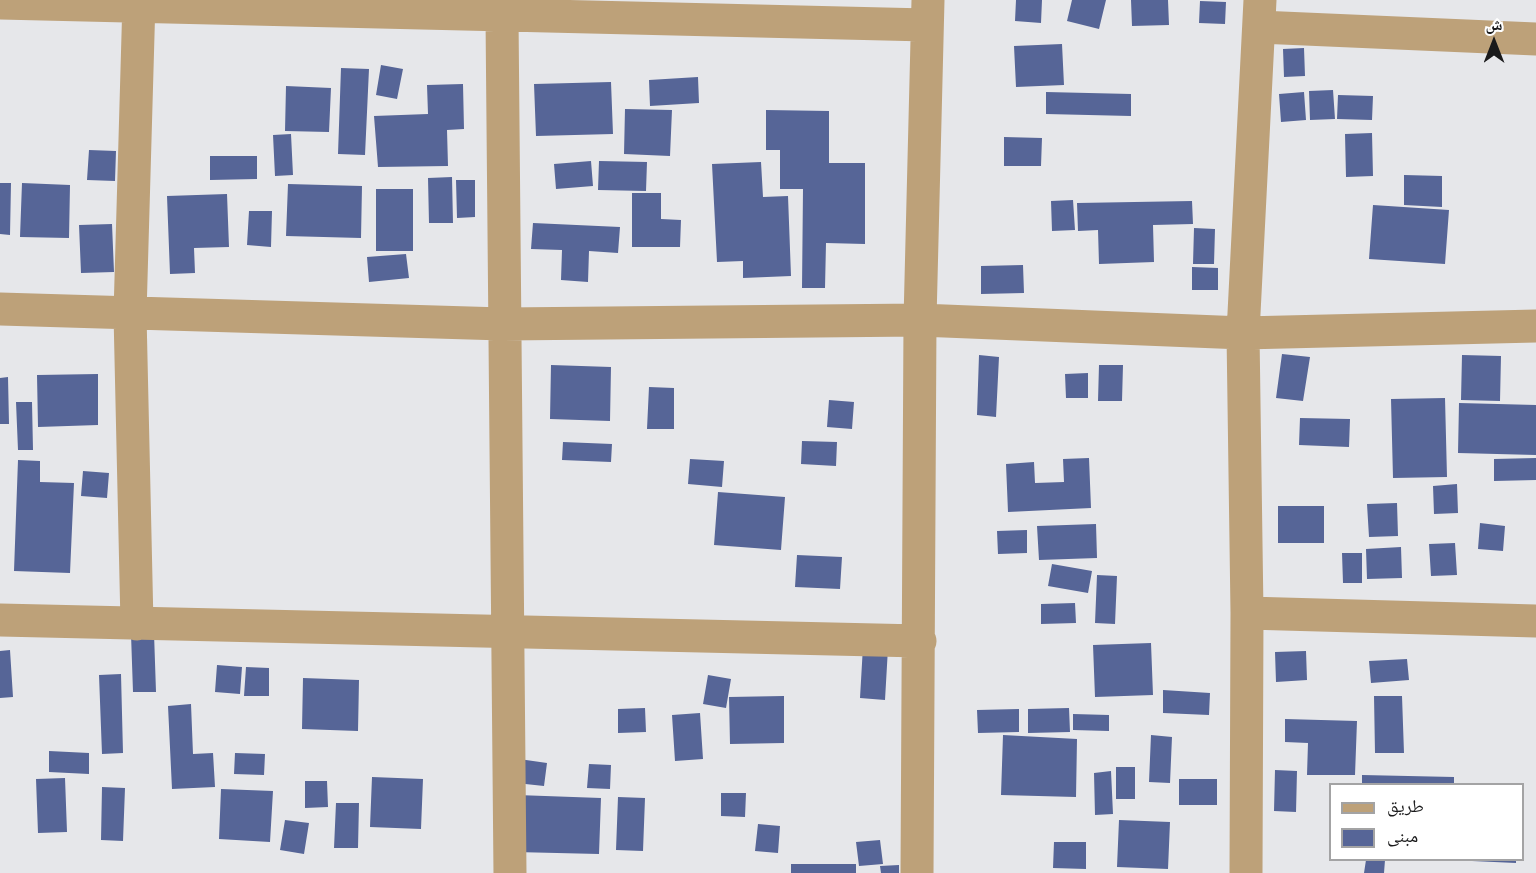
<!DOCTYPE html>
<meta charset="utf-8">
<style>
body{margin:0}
#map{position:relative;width:1536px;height:873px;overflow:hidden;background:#e6e7ea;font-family:Ubuntu,"Noto Naskh Arabic",sans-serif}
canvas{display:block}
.legend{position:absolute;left:1329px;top:783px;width:195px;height:78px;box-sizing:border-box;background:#fff;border:2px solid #a3a3a4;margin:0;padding:8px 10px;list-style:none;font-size:18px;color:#1a1a1b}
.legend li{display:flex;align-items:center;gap:12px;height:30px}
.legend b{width:30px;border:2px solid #a3a3a4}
.north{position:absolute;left:1464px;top:12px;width:60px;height:60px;-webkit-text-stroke:4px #fff;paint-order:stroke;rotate:0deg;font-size:16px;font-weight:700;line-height:24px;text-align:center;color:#1a1a1b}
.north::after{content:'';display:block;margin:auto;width:21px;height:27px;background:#1a1a1b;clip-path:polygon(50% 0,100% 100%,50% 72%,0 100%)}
</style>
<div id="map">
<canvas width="1536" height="873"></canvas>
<ul class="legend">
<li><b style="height:8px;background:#bda179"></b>طريق</li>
<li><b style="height:16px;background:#566597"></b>مبنى</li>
</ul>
<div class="north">ش</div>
</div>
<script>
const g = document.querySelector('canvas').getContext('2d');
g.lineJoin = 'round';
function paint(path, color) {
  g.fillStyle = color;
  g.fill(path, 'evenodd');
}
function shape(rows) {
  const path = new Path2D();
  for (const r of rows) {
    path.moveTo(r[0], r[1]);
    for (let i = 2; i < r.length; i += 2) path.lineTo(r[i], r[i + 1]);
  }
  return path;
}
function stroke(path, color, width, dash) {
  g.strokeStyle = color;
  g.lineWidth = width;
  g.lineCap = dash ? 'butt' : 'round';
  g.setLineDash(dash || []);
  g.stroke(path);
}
const building = shape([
 [1016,0,1042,0,1041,23,1015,21],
 [1072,0,1106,0,1099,29,1067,21],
 [1131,0,1168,0,1169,25,1132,26],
 [1200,1,1226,2,1225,24,1199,23],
 [1062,44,1064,85,1016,87,1014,46],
 [1304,48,1305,76,1284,77,1283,49],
 [381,65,403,69,397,99,376,95],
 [341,68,369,69,365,155,338,154],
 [698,77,699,103,650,106,649,80],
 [611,82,613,134,536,136,534,84],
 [463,84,464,129,447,130,448,166,378,167,374,116,428,114,427,85],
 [286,86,331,88,329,132,285,131],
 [1333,90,1335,119,1310,120,1309,91],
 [1046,92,1131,94,1131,116,1046,114],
 [1304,92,1306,120,1281,122,1279,94],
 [1338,95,1373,96,1372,120,1337,119],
 [625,109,672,110,670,156,624,154],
 [766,110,829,111,829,163,865,163,865,244,826,243,825,288,802,288,803,189,780,189,780,150,766,150],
 [1372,133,1373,176,1346,177,1345,134],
 [291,134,293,175,275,176,273,135],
 [1004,137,1042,138,1041,166,1004,166],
 [89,150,116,151,115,181,87,180],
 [210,156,257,156,257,179,210,180],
 [591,161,593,186,556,189,554,164],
 [599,161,647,162,646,191,598,190],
 [761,162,763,197,788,196,791,276,743,278,743,261,717,262,712,164],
 [1404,175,1442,176,1442,207,1404,205],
 [452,177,453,223,429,223,428,178],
 [456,180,475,180,475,217,457,218],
 [0,183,11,183,10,235,0,234],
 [22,183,70,185,69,238,20,237],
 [288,184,362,186,361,238,286,236],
 [376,189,413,189,413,251,376,251],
 [632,193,661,193,661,219,681,220,680,247,632,247],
 [227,194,229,247,194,248,195,273,170,274,167,196],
 [1073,200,1075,230,1052,231,1051,201],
 [1192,201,1193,224,1153,225,1154,262,1099,264,1098,230,1078,231,1077,203],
 [1373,205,1449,210,1445,264,1369,259],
 [249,211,272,211,271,247,247,245],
 [533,223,620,227,618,253,589,251,588,282,561,280,562,250,531,249],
 [112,224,114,272,81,273,79,225],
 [1194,228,1215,229,1214,264,1193,264],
 [406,254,409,278,369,282,367,257],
 [1023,265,1024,293,981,294,981,266],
 [1192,267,1218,268,1218,290,1192,290],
 [1282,354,1310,357,1303,401,1276,398],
 [979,355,999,357,996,417,977,415],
 [1462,355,1501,356,1500,401,1461,400],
 [551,365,611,367,610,421,550,419],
 [1099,365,1123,365,1122,401,1098,401],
 [1088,373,1088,398,1066,398,1065,374],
 [98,374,98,425,38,427,37,375],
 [8,377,9,424,0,424,0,378],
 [649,387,674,388,674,429,647,429],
 [1445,398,1447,477,1393,478,1391,399],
 [829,400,854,402,852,429,827,427],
 [16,402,32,402,33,450,18,450],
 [1459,403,1536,405,1536,455,1458,453],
 [1300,418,1350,419,1349,447,1299,445],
 [802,441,837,442,836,466,801,464],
 [563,442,612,444,611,462,562,460],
 [1089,458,1091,508,1008,512,1006,464,1034,462,1035,483,1064,482,1063,459],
 [1536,458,1536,480,1494,481,1494,459],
 [690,459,724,461,722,487,688,484],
 [18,460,40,461,40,482,74,483,70,573,14,571],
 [83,471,109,473,107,498,81,496],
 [1457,484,1458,513,1434,514,1433,486],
 [718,492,785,497,781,550,714,545],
 [1397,503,1398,536,1369,537,1367,504],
 [1278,506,1324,506,1324,543,1278,543],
 [1480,523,1505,526,1503,551,1478,549],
 [1096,524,1097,558,1039,560,1037,526],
 [1027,530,1027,553,998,554,997,531],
 [1455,543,1457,575,1431,576,1429,544],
 [1401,547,1402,578,1367,579,1366,549],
 [1342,553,1362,553,1362,583,1343,583],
 [797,555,842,557,840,589,795,587],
 [1052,564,1092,571,1088,593,1048,586],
 [1097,575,1117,576,1115,624,1095,623],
 [1075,603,1076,623,1041,624,1041,604],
 [154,633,156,692,133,692,131,634],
 [1151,643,1153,695,1095,697,1093,645],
 [863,646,888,648,885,700,860,698],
 [10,650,13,697,0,698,0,651],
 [1306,651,1307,680,1276,682,1275,652],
 [1407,659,1409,680,1371,683,1369,661],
 [217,665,242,667,240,694,215,692],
 [246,667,269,668,269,696,244,696],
 [121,674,123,753,102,754,99,675],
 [708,675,731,679,726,708,703,704],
 [303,678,359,680,358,731,302,729],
 [1163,690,1210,693,1209,715,1163,713],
 [784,696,784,743,730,744,729,697],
 [1374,696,1402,696,1404,753,1375,753],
 [191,704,193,754,213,753,215,787,172,789,168,706],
 [645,708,646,732,618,733,618,709],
 [1069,708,1070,732,1028,733,1028,709],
 [1019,709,1019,732,978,733,977,710],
 [700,713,703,759,675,761,672,715],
 [1073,714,1109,715,1109,731,1073,730],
 [1285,719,1357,721,1355,775,1307,775,1308,743,1285,742],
 [1003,735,1077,739,1076,797,1001,795],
 [1151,735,1172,737,1170,783,1149,782],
 [49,751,89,753,89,774,49,772],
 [235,753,265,754,264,775,234,774],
 [519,759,547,763,544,786,516,783],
 [589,764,611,765,610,789,587,788],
 [1116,767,1135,767,1135,799,1116,799],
 [1275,770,1297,771,1296,812,1274,811],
 [1111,771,1113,814,1095,815,1094,773],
 [1362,775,1454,777,1454,784,1362,784],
 [372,777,423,779,421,829,370,827],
 [65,778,67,832,38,833,36,779],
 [1179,779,1217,779,1217,805,1179,805],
 [305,781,327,781,328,807,305,808],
 [102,787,125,788,123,841,101,840],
 [221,789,273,791,270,842,219,839],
 [721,793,746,793,745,817,721,816],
 [517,795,601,798,599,854,515,852],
 [618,797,645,798,643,851,616,850],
 [336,803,359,803,358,848,334,848],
 [285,820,309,823,304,854,280,850],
 [1119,820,1170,822,1168,869,1117,867],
 [758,824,780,826,778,853,755,851],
 [880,840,883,864,859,866,856,842],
 [1054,842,1086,842,1086,869,1053,868],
 [1366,860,1385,860,1384,873,1364,873],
 [1472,860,1516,860,1516,863,1472,861],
 [791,864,856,864,856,873,791,873],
 [899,865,899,873,881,873,880,866]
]);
const minor = shape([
 [0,3,927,25],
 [502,17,510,873],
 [1259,27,1536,39],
 [0,309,503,324,920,320,1243,333,1536,326],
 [1247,613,1536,621],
 [0,620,920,641],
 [137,624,130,314,139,0],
 [917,873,920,320,928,0],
 [1246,873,1247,613,1243,333,1260,0]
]);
paint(building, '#566597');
stroke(minor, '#bda179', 33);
</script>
